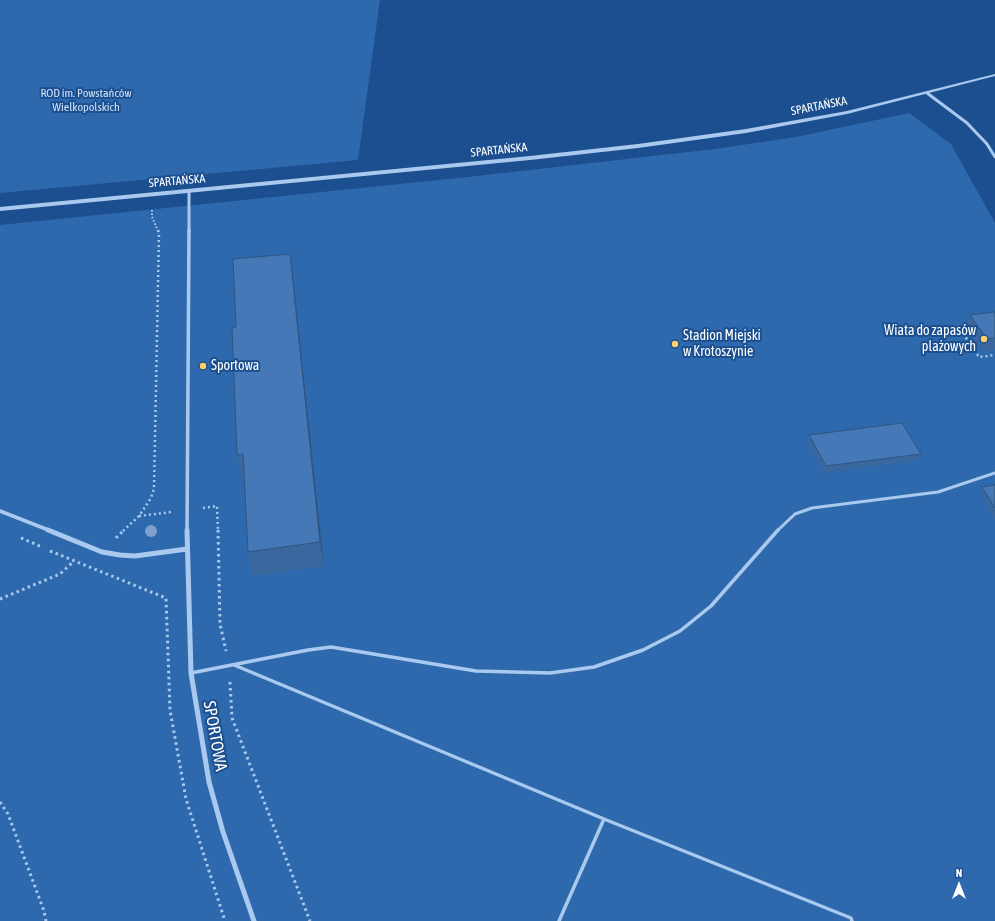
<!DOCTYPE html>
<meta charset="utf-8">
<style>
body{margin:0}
#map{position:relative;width:995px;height:921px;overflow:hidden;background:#1b4f8f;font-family:"Asap Condensed",sans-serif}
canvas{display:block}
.north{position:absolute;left:939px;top:865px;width:40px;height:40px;-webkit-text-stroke:3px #1b4f8f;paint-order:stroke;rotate:0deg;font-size:11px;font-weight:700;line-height:16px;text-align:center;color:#fff}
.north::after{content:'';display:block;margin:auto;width:14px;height:18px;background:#fff;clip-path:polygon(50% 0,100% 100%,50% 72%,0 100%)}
</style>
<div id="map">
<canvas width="995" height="921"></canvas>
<div class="north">N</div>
</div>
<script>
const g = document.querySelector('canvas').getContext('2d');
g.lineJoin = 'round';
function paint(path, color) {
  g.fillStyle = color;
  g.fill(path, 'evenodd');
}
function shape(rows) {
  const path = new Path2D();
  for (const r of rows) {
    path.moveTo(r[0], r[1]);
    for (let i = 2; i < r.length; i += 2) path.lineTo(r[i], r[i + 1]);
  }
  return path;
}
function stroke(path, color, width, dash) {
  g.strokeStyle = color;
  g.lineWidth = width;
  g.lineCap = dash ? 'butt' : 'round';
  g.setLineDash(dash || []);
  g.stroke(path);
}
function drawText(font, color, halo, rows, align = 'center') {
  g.font = font + ' "Asap Condensed",sans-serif';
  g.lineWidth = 4;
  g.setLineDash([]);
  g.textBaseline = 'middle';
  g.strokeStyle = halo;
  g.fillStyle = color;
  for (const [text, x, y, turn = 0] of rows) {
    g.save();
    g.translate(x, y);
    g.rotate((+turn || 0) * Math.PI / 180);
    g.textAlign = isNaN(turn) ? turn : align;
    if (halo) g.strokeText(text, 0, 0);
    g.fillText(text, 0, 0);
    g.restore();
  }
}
const green = shape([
 [0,0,380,0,358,160,0,193],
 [909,113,951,144,995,223,995,921,0,921,0,225,468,177,715,149,796,137]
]);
const pathFar2 = shape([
 [152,210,152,217,158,231]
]);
const pathFar1 = shape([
 [969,325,958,326,979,357,995,355],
 [203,508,217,506,218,531],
 [139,516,171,512],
 [123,531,139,516,151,498,154,489,159,233,158,230]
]);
const path = shape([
 [218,530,220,624,226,651],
 [21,538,42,547],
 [116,538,124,530],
 [50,551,166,598,170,710,186,799,225,921],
 [0,599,60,574,74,561],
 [230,682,232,718,310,921],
 [0,802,8,814,44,911,46,921]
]);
const serviceFar1 = shape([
 [777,531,795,514,812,508,938,492,995,473]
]);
const service = shape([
 [234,665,604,819,851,918,852,921],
 [191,673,308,650,331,647,476,671,550,673,594,667,643,650,680,631,711,606,778,530],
 [559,921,604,819]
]);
const minorFar2 = shape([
 [927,93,967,123,987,144,995,157],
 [189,231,189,191]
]);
const minorFar1 = shape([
 [0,511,51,531],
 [187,531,189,230]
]);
const minor = shape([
 [48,530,102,552,120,555,135,556,187,549],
 [187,530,191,673,209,782,223,832,254,921]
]);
const tertiary = shape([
 [995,74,995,76,847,114,746,133,638,148,530,160,0,211,0,207,530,156,638,144,746,129,847,111,995,74]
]);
const trees = [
 [151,531]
];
const wall = shape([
 [290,254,293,277,324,566,253,576,248,552,244,479,242,479,237,455,236,327],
 [995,312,995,350,983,352,966,328,970,315],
 [809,435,921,454,918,460,824,473,808,441],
 [995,485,995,519,980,493,982,487]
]);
const shadedWall = shape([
 [290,254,293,277,324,566,320,542]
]);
const building = shape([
 [290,254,320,542,248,552,243,454,237,455,232,328,236,327,233,259,290,254],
 [995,312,995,338,987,339,970,315,995,312],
 [902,423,921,454,826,466,809,435,902,423],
 [995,485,995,508,982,487,995,485]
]);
const markers = [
 [984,339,4,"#ffd166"],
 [675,344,4,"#ffd166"],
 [203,366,4,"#ffd166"]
];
const farParknames = [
 ["ROD im. Powstańców",86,93],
 ["Wielkopolskich",86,107]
];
const farStreetnames = [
 ["SPARTAŃSKA",819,106,-11],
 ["SPARTAŃSKA",499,150,-6],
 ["SPARTAŃSKA",177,181,-5]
];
const poiNames = [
 ["Wiata do zapasów",976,331,"right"],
 ["plażowych",976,347,"right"],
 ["Stadion Miejski",683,336],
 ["w Krotoszynie",683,352],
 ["Sportowa",211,366]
];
const nearStreetnames = [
 ["SPORTOWA",215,736,80]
];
paint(green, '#2e69ad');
stroke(pathFar2, '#a9c9ee', 2, [1.5, 2]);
stroke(pathFar1, '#a9c9ee', 2.5, [2, 3]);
stroke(path, '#a9c9ee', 3, [2.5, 3.5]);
stroke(serviceFar1, '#a9c9ee', 3);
stroke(service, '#a9c9ee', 3.5);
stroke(minorFar2, '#a9c9ee', 3);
stroke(minorFar1, '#a9c9ee', 3.5);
stroke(minor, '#a9c9ee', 5);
paint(tertiary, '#a9c9ee');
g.fillStyle = '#7ea0ca';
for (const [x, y] of trees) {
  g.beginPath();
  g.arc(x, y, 6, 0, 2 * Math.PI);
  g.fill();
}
paint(wall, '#3a679d');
paint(shadedWall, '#305480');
paint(building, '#4478b7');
stroke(building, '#305480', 1);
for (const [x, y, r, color] of markers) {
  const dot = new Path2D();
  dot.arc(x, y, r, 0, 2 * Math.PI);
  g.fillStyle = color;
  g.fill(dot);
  stroke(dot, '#1b4f8f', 1.5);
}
drawText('12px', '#cfe3fa', '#1b4f8f', farParknames);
drawText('12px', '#fff', '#1b4f8f', farStreetnames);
drawText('14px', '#fff', '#1b4f8f', poiNames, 'left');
drawText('17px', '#fff', '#1b4f8f', nearStreetnames);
</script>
